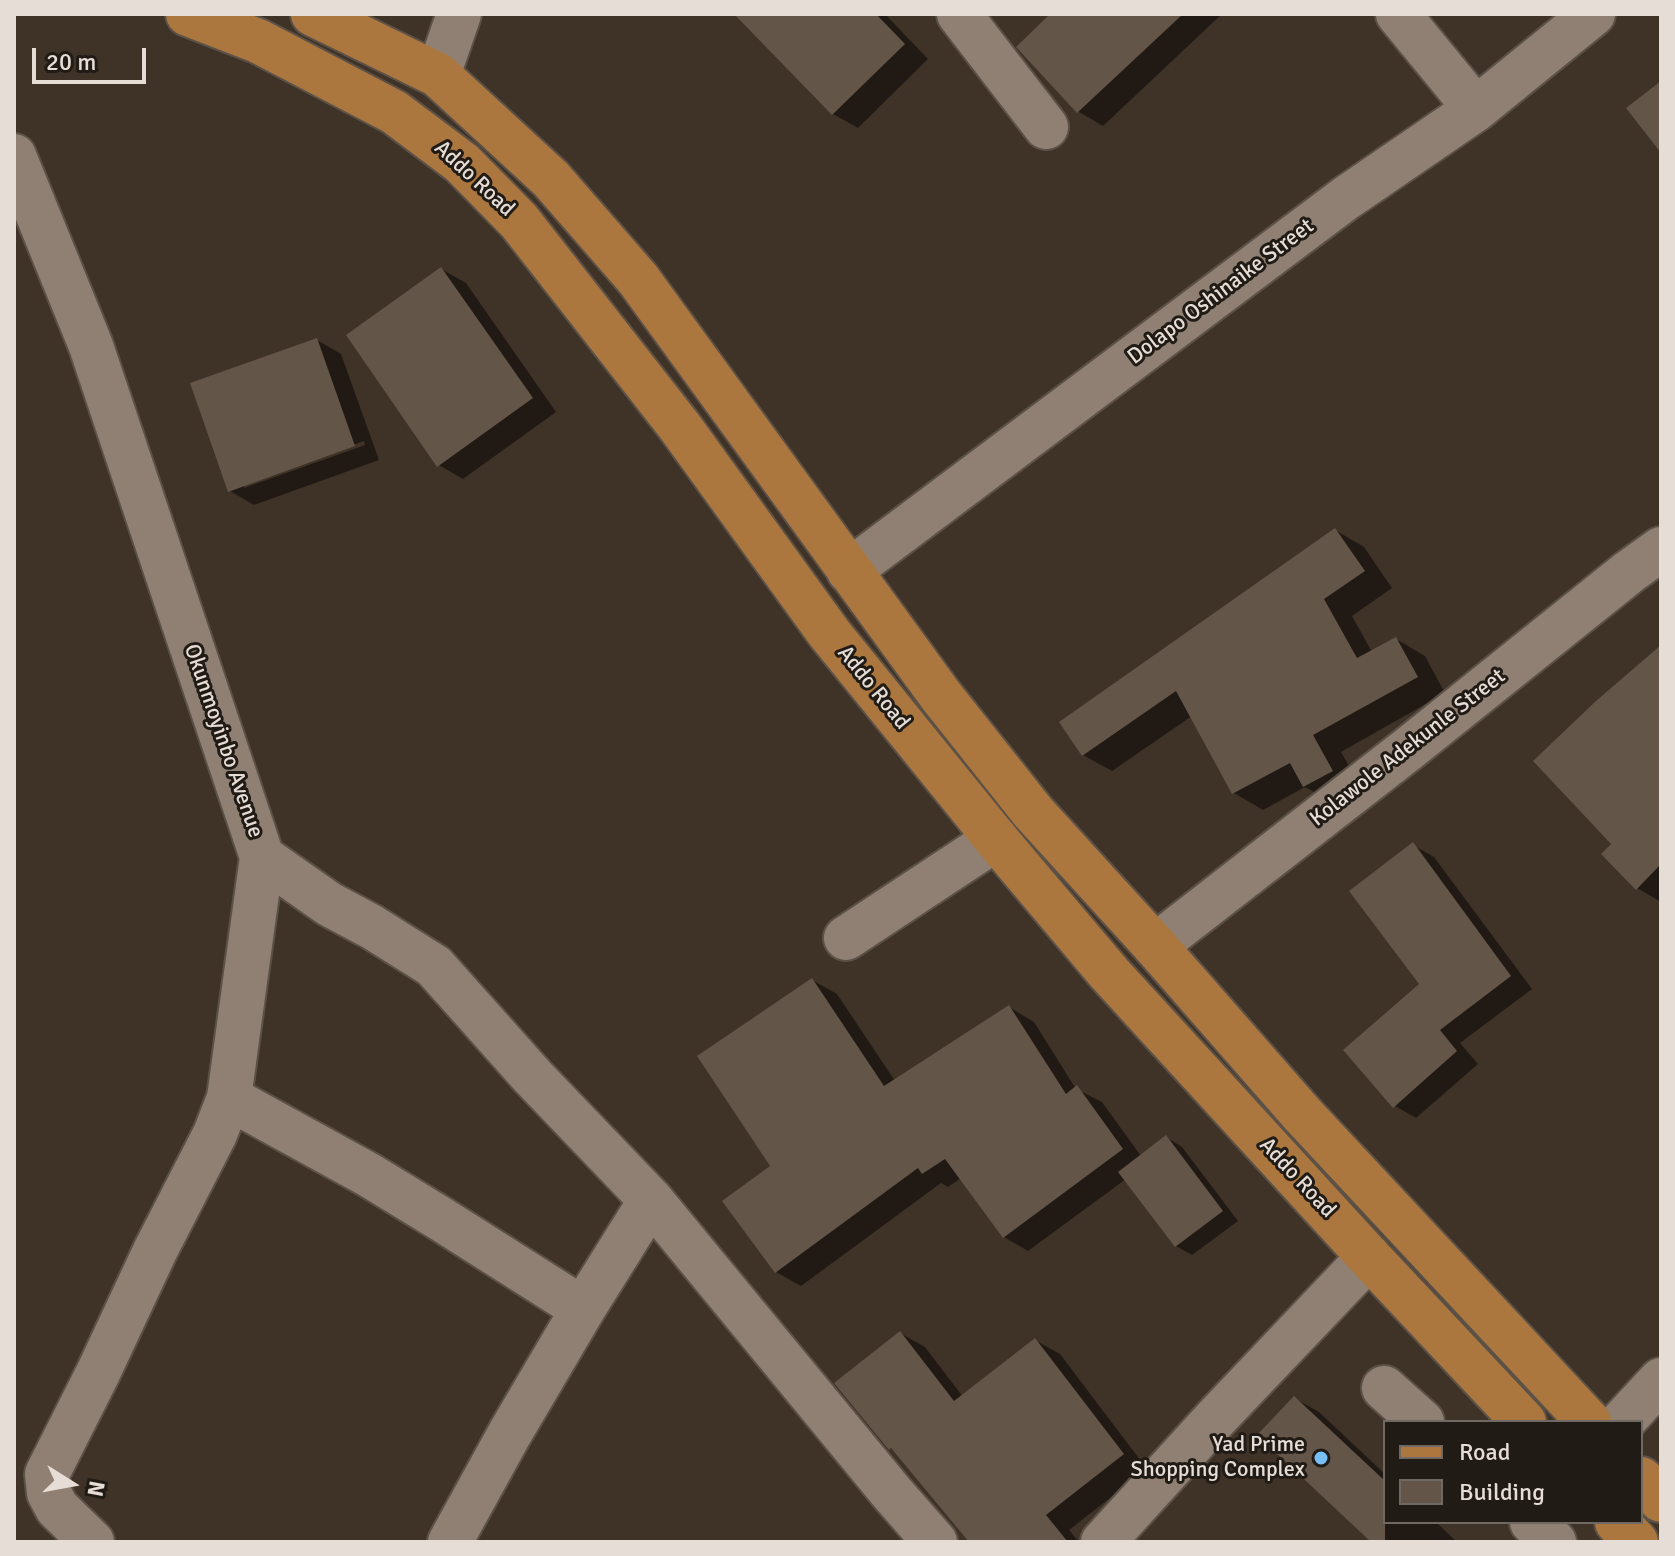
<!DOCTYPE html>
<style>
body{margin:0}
#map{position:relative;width:1675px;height:1556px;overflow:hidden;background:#3f3227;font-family:Signika,sans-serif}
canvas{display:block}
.frame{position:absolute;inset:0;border:16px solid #e6ddd6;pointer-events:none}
.legend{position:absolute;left:1383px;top:1420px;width:260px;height:104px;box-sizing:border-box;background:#211b16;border:2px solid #706963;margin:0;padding:10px 14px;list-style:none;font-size:24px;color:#e6ddd6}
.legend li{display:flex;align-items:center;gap:16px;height:40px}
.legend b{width:40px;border:2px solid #706963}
.north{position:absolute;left:32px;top:1444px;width:80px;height:80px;-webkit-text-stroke:6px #211b16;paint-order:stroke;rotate:101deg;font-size:22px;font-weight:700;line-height:32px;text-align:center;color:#e6ddd6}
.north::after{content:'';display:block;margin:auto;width:28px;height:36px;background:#e6ddd6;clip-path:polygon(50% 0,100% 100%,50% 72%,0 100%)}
.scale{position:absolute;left:32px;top:48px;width:114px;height:36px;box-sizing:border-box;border:4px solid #e6ddd6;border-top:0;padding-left:10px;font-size:24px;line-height:28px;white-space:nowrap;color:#e6ddd6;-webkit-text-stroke:6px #211b16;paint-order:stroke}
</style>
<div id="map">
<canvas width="1675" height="1556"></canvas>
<div class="frame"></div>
<ul class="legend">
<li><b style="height:10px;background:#ab773e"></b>Road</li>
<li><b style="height:22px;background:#635548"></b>Building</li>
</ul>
<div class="north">N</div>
<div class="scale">20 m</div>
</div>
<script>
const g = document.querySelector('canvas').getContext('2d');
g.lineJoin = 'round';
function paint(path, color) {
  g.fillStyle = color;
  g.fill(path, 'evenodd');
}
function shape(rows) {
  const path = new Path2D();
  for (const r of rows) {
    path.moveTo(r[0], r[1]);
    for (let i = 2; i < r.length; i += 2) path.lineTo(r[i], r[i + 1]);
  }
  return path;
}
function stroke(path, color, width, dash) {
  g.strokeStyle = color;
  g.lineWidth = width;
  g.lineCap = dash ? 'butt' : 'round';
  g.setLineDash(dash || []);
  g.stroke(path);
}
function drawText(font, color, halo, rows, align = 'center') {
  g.font = font + ' Signika,sans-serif';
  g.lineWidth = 6;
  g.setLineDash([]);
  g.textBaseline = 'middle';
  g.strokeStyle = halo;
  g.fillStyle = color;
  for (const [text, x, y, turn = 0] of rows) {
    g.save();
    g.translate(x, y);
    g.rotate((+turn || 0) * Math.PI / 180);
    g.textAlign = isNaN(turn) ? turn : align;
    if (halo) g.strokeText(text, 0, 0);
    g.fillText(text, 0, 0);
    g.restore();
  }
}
const shadow = shape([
 [765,14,885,14,928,59,858,128,833,114],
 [1053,14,1222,14,1103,126,1079,112,1018,47],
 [441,269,466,283,556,412,463,479,439,465],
 [317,340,341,354,379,460,254,505,230,491],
 [364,441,365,445,244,488,244,484],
 [1335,530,1364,547,1392,588,1352,616,1372,652,1396,639,1425,656,1445,693,1341,752,1361,787,1334,803,1305,787,1263,810,1234,793,1192,716,1112,771,1083,755],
 [1661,647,1661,902,1637,888,1614,844],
 [1413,845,1434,857,1532,989,1460,1043,1478,1064,1416,1118,1395,1106,1421,984],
 [812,980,837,994,895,1081,1009,1007,1034,1022,1076,1089,1102,1102,1141,1156,1166,1137,1182,1147,1238,1221,1192,1255,1176,1246,1126,1179,1028,1251,1004,1237,961,1178,948,1187,941,1183,801,1286,776,1272,773,1166],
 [900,1333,925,1347,963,1397,1035,1340,1060,1354,1147,1469,1069,1530,1079,1542,971,1542,897,1452,890,1448],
 [1294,1398,1319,1412,1385,1474,1385,1522,1436,1522,1457,1542,1374,1542]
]);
const building = shape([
 [734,14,876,14,905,44,832,115],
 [1050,14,1183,14,1077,113,1016,47],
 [1661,81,1661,153,1626,108],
 [441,267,533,398,437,467,346,335],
 [317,338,355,446,228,492,190,383],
 [1335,528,1365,571,1324,599,1357,658,1396,637,1418,677,1313,735,1333,771,1303,787,1290,763,1232,794,1176,691,1082,756,1059,722],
 [1661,645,1661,864,1636,890,1601,854,1611,844,1533,761,1596,701],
 [1413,842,1511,976,1440,1030,1457,1051,1393,1108,1343,1050,1419,984,1349,891],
 [812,978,884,1086,1009,1005,1066,1094,1077,1085,1123,1149,1003,1238,945,1159,922,1174,918,1168,775,1273,722,1201,770,1166,697,1056],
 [1166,1135,1223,1211,1175,1247,1118,1172],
 [900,1331,954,1401,1035,1338,1124,1454,1046,1515,1068,1542,969,1542,891,1448,889,1450,834,1383],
 [1294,1396,1385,1481,1385,1542,1371,1542,1257,1435]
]);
const minor = shape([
 [959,14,1046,127],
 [1398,14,1476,109],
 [438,75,459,14],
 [14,156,91,346,262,857,229,1098,215,1134,155,1251,98,1373,47,1474,49,1493,57,1508,92,1542],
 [849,571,1346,198,1476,109,1593,14],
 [262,857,329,904,372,927,434,966,533,1077,651,1200,892,1493,935,1542],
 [846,938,996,839],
 [1155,946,1407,750,1629,572,1661,549],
 [229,1098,369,1175,441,1219,583,1309],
 [1384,1388,1422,1422],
 [1622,1422,1661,1380],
 [1532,1522,1554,1542],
 [450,1542,510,1433,583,1309,651,1200],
 [1103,1542,1215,1419,1369,1257]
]);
const major = shape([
 [188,14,258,41,394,112,462,163,519,221,680,427,829,633,996,839,1109,973,1369,1257,1524,1422],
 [313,14,438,75,551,179,638,279,941,696,1033,812,1155,946,1302,1114,1589,1422],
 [1641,1479,1661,1500],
 [1617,1522,1636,1542]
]);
const markers = [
 [1321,1458,8,"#77c0f7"]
];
const streetNames = [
 ["Addo Road",474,179,43],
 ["Dolapo Oshinaike Street",1221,292,-37],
 ["Addo Road",873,688,51],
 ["Okunmoyinbo Avenue",223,741,71],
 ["Kolawole Adekunle Street",1408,748,-38],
 ["Addo Road",1297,1178,47]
];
const poiNames = [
 ["Yad Prime",1305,1445],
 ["Shopping Complex",1305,1470]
];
paint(shadow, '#0007');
paint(building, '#635548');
stroke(minor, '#5c5147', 48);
stroke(major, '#5c5147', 48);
stroke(minor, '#8f8073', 44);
stroke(major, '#ab773e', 44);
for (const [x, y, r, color] of markers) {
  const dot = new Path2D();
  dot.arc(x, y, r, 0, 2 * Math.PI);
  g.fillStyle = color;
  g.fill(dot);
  stroke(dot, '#211b16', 3);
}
drawText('22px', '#e6ddd6', '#211b16', streetNames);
drawText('22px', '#e6ddd6', '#211b16', poiNames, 'right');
</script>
